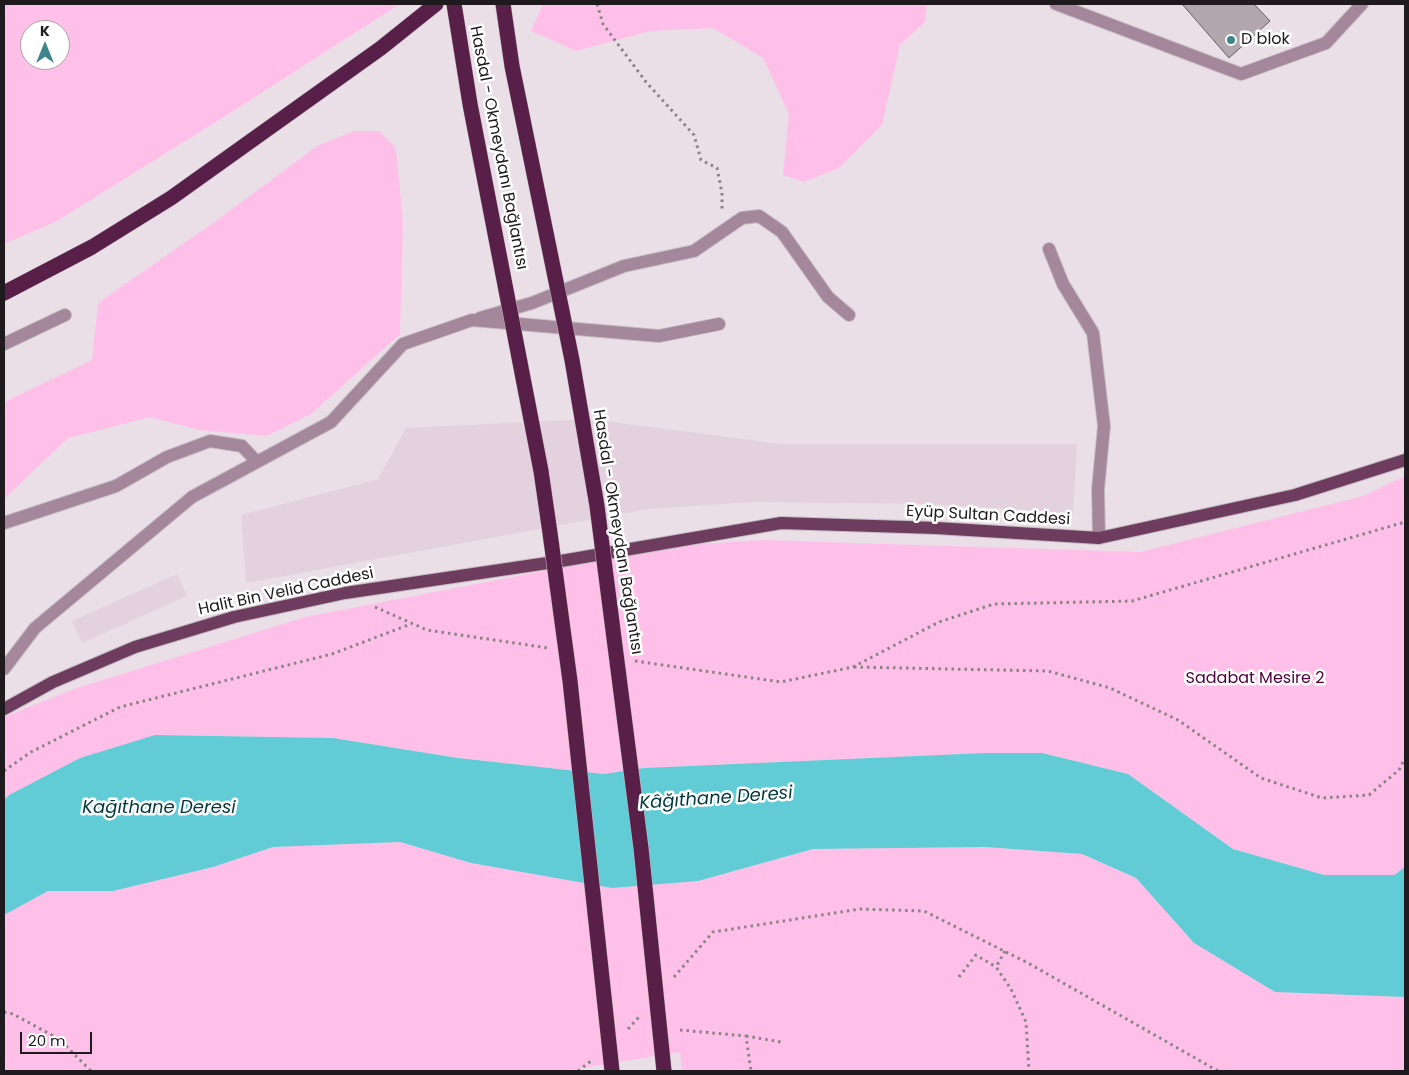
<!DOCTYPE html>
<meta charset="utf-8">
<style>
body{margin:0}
#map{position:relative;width:1409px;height:1075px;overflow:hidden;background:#eadfe6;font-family:Poppins,sans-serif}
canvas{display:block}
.frame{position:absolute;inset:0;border:5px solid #1e1a1d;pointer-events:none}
.north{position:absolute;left:20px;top:20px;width:50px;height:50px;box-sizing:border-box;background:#fff;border:1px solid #a5a3a5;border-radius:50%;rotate:0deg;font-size:14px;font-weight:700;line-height:20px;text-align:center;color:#1e1a1d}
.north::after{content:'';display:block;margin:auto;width:18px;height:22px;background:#3d858b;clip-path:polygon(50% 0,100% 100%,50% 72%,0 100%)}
.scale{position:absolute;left:20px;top:1032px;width:72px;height:22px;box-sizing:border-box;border:2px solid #1e1a1d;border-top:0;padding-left:6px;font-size:15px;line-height:18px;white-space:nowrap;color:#1e1a1d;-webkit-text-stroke:4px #fff;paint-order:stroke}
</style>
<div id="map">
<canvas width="1409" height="1075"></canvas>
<div class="frame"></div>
<div class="north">K</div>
<div class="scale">20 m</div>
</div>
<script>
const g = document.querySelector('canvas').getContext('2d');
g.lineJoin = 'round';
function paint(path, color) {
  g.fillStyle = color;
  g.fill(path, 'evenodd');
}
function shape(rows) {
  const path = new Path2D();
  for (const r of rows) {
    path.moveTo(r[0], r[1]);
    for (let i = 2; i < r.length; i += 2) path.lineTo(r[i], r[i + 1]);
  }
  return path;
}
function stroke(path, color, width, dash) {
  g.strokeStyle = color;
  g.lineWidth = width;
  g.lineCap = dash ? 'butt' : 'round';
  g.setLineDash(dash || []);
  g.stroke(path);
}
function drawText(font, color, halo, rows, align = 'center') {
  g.font = font + ' Poppins,sans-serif';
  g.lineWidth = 5;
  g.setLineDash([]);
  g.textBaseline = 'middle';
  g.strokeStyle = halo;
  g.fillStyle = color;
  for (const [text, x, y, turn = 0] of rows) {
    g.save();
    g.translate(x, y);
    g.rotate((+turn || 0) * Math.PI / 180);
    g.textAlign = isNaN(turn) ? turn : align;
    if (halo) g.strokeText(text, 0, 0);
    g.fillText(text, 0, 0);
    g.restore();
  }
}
const built = shape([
 [588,419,782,444,1077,444,1073,513,927,504,754,502,648,509,246,583,241,515,378,479,406,428],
 [177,574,187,596,82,643,72,621]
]);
const green = shape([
 [4,4,400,4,227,115,57,221,4,244],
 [30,30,60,30,60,60,30,60],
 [543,4,927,4,925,22,900,45,882,125,839,168,804,182,783,175,789,114,763,58,713,28,650,31,576,51,531,31],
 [354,131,379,131,396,148,403,223,400,334,311,414,267,436,199,430,150,417,68,438,4,499,4,402,92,360,98,303,220,218,317,146],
 [1405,476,1405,867,1394,875,1324,875,1233,849,1128,774,1042,753,985,753,644,768,604,774,458,758,333,738,155,735,80,758,9,795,4,800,4,717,74,689,305,617,673,546,761,540,1140,552,1363,496],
 [400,842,471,863,612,888,698,881,813,849,985,847,1082,854,1136,878,1194,943,1275,992,1405,997,1405,1071,682,1071,680,1052,564,1071,4,1071,4,914,48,891,113,891,213,867,273,847]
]);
const water = shape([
 [155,735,333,738,458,758,604,774,644,768,985,753,1042,753,1128,774,1233,849,1324,875,1394,875,1405,867,1405,997,1275,992,1194,943,1136,878,1082,854,985,847,813,849,698,881,612,888,471,863,400,842,273,847,213,867,113,891,48,891,4,915,4,800,9,795,80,758]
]);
const building = shape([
 [1182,4,1254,4,1270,21,1229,58,1182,4]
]);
const path = shape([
 [597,4,603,24,646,82,694,135,701,160,717,168,722,193,722,210],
 [375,607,427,630,548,648],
 [635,661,781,682,853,667,939,622,994,604,1132,601,1405,522],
 [854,667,1048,671,1110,688,1178,720,1261,778,1322,798,1369,795,1399,770,1405,758],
 [4,771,31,752,120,707,332,654,411,624],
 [1005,951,996,967,1011,989,1026,1022,1029,1071],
 [674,977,713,932,860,909,924,911,1028,963,1218,1071],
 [959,977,976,955,996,967],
 [4,1012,13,1014,59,1039,91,1071],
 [628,1029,639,1017],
 [680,1030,746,1036,751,1071],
 [746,1036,781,1042],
 [578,1071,591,1061]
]);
const minor = shape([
 [1056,4,1241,74,1326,43,1362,4],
 [1049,249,1063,284,1093,333,1104,426,1098,489,1099,538],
 [480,318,532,303,624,266,694,251,742,218,759,216,782,232,828,297,849,315],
 [4,344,65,315],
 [4,523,116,486,167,457,210,441,242,446,256,461],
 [4,669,35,628,192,497,331,422,403,344,472,320,659,336,719,324]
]);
const major = shape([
 [4,709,53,682,135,647,234,617,345,593,561,561,781,523,936,528,1099,538,1295,495,1405,460]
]);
const highway = shape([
 [4,293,92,247,171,198,381,48,436,4]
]);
const highwayBridge = shape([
 [454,4,470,104,541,471,550,533,570,681,612,1071],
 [503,4,512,66,572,360,597,506,641,848,664,1071]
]);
const markers = [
 [1231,40,5,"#3d858b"]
];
const poiNames = [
 ["D blok",1241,40]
];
const streetNames = [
 ["Hasdal - Okmeydanı Bağlantısı",498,148,79],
 ["Eyüp Sultan Caddesi",988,516,3],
 ["Hasdal - Okmeydanı Bağlantısı",617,532,81],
 ["Halit Bin Velid Caddesi",286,592,-12]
];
const parkNames = [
 ["Sadabat Mesire 2",1255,679]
];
const waterNames = [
 ["Kâğıthane Deresi",716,799,-4],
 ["Kağıthane Deresi",159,808]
];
paint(built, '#e3d1dd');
paint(green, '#fec0e9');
paint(water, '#61ccd5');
paint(building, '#b2a7ae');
stroke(building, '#675d63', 1);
stroke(minor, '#c5bcc2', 14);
stroke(major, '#c5bcc2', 14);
stroke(highway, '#c5bcc2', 16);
stroke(path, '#8a8287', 3, [2.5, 4]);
stroke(minor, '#a4879a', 12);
stroke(major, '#6d3c5e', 12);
stroke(highway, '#582049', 15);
stroke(highwayBridge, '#c5bcc2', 16, []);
stroke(highwayBridge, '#582049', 15);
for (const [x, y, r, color] of markers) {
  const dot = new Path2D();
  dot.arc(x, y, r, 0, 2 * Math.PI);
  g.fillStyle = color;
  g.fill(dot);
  stroke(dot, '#fff', 2);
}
drawText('16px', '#1e1a1d', '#fff', poiNames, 'left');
drawText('16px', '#1e1a1d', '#fff', streetNames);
drawText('16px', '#4f003f', '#fff', parkNames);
drawText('italic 18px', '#03393d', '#fff', waterNames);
</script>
